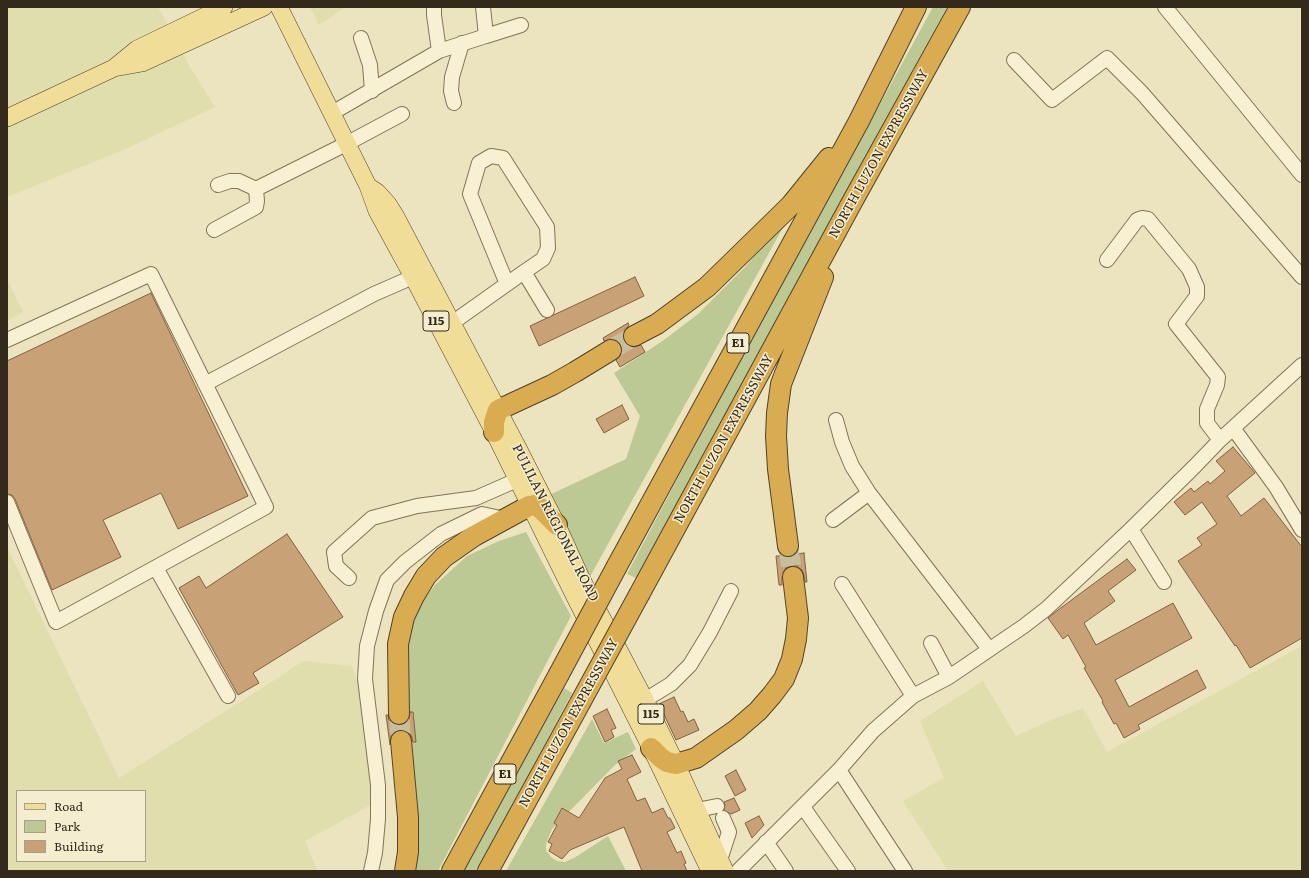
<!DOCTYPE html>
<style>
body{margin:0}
#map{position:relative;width:1309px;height:878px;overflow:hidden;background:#ece3bf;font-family:Literata,serif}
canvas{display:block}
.frame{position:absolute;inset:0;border:8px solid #342a1c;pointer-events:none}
.legend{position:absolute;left:16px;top:790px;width:130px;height:72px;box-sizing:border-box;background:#f4edcf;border:1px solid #a79f87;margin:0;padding:5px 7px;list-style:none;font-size:12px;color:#342a1c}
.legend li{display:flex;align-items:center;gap:8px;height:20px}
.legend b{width:20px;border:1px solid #a79f87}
</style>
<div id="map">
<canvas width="1309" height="878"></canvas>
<div class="frame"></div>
<ul class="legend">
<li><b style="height:5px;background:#efdd98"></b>Road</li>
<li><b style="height:11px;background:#bdc994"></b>Park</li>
<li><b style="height:11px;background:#c9a176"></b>Building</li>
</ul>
</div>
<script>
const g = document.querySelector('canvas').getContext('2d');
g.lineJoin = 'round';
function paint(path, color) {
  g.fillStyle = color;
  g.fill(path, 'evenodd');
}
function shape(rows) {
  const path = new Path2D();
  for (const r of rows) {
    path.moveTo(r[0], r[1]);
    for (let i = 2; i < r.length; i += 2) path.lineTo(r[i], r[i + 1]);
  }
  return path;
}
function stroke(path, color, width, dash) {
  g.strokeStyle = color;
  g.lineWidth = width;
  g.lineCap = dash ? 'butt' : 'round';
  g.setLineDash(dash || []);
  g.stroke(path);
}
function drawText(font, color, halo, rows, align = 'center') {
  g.font = font + ' Literata,serif';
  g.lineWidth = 3;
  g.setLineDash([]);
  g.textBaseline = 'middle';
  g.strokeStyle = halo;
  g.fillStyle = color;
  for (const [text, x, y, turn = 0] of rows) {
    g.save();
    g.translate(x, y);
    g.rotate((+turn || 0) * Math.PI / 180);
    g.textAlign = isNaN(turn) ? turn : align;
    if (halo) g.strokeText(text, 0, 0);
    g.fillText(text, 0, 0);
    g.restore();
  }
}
const farmland = shape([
 [7,7,158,7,190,67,215,107,121,151,7,197],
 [310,7,346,7,319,25],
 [7,279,23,312,7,321],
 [7,547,119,778,267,685,303,661,352,666,368,714,378,801,305,841,318,871,7,871],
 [17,791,145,791,145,861,17,861],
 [1302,646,1302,871,948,871,903,801,944,778,920,721,983,681,1016,736,1051,720,1083,708,1107,752]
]);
const green = shape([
 [933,7,947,7,636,578,627,574,742,357],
 [790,215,587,582,545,497,626,459,640,416,614,373,664,340,698,314,745,267],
 [526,532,571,616,438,871,412,871,414,844,403,682,406,644,417,609,435,585,467,556,499,541],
 [564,688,572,693,477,871,464,871],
 [592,719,604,743,628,732,636,749,615,765,552,829,546,844,546,850,551,857,557,861,565,862,574,858,608,836,626,871,506,871]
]);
const building = shape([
 [635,277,644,296,539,346,530,326,635,277],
 [151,293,248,496,178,529,161,493,103,520,121,557,52,590,15,499,12,495,7,494,7,361,151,293],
 [628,323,629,325,625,330,623,335,624,342,628,346,633,347,641,345,645,352,620,367,616,360,621,355,622,349,621,344,616,340,610,339,604,341,603,338,628,323],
 [622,405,629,419,604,433,596,419,622,405],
 [1233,447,1255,473,1227,496,1241,516,1264,498,1302,547,1302,638,1250,668,1236,645,1235,646,1178,561,1202,545,1197,538,1217,524,1202,502,1185,515,1174,502,1191,488,1194,492,1208,481,1210,484,1225,471,1216,461,1233,447],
 [287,534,343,617,253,673,259,683,238,695,179,588,199,576,206,588,287,534],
 [804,553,807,582,805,582,804,575,802,570,797,566,792,566,786,568,783,572,782,578,782,585,779,585,776,556,782,556,789,557,796,554,804,553],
 [1127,559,1136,570,1108,591,1115,601,1084,623,1096,645,1173,603,1192,638,1115,680,1129,707,1197,670,1206,688,1138,725,1140,729,1124,738,1116,723,1114,724,1102,702,1103,701,1084,668,1086,667,1068,635,1063,639,1048,618,1058,610,1127,559],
 [674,697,681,712,683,711,688,722,694,719,699,730,676,740,659,704,674,697],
 [607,709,616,728,611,730,614,737,605,742,593,716,607,709],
 [410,712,413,712,416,742,413,742,411,735,406,731,400,730,394,732,391,736,390,745,386,715,388,715,389,720,393,724,400,725,405,724,409,720,410,712],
 [632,755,641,772,627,779,637,801,645,798,652,813,663,808,668,818,670,818,675,828,667,832,677,853,681,851,686,863,684,864,687,871,642,871,624,827,570,850,562,859,549,851,552,844,548,842,557,825,554,823,562,808,579,818,605,778,622,769,618,761,632,755],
 [736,770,746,790,735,796,725,776,736,770],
 [734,798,740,810,731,814,724,810,725,805,724,802,734,798],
 [759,816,764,825,752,838,745,823,759,816]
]);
const highwayTunnel = shape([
 [611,350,634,336],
 [788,546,793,577],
 [399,714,401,741]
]);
const minor = shape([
 [434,7,434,15,439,51],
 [1165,7,1302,175],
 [486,36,521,25],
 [361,38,370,65,372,91],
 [1014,60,1052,100,1107,58,1142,93,1302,277],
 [454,103,451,91,452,77,462,43],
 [332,113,439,51,486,36,483,7],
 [218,185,230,181,239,181,256,189,346,144,402,114],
 [214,230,256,207,257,201,256,189],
 [1107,260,1137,220,1142,218,1148,219,1189,269,1197,287,1197,296,1176,324,1218,377,1217,385,1207,409,1207,423,1220,440],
 [524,272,547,310],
 [452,323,507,284,524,272,543,259,548,248,547,227,503,158,491,156,479,163,470,194,507,284],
 [7,340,151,274,266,507,56,622,7,502],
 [205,384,374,294,413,277],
 [836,420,842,442,852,466,869,493,989,649],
 [1233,428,1276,487,1302,530],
 [833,520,869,493],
 [1131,529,1164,582],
 [156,568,228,696],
 [349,578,336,566,334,552,372,518,417,506,476,498,517,480],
 [842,584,913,696],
 [931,643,949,677],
 [645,700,671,684,690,665,710,632,731,591],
 [839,770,905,871],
 [803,807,848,871],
 [697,810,717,806],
 [766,842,786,871],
 [720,860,729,832,723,818],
 [371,871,375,853,378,819,378,785,365,679,367,646,376,611,387,580,405,562,441,534,482,514,505,519],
 [738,871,839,770,873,731,913,696,949,677,1024,626,1046,609,1131,529,1195,466,1220,440,1302,365]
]);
const major = shape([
 [279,7,368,186,377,211,413,277,494,432,574,595,651,748,710,871],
 [115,67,137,49,224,7],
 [7,118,114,68,142,63,264,7],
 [369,187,377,192,388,204,396,217,519,450,557,525,581,578,645,700,676,764,725,871]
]);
const highway = shape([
 [634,336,657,324,707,287,791,205,829,158],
 [494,432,494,422,498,410,552,385,575,372,611,350],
 [788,546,778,469,776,436,777,413,781,384,823,277],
 [617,566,859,121,916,7],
 [640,593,851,204,960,7],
 [399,714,398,644,404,617,414,596,426,576,444,557,474,536,529,506,534,505,540,508,557,525],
 [401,741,408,817,408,852,405,871],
 [651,748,661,758,667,762,676,764,696,758,736,730,758,711,772,695,784,679,792,659,796,639,798,618,793,577],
 [452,871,558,676],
 [488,871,580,703]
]);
const highwayBridge = shape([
 [558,676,617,566],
 [580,703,640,593]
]);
const shields = [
 [436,321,26],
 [738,343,22],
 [651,714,26],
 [505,774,22]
];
const shieldNames = [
 ["115",436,321],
 ["E1",738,343],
 ["115",651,714],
 ["E1",505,774]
];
const streetNames = [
 ["NORTH LUZON EXPRESSWAY",879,154,-61],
 ["NORTH LUZON EXPRESSWAY",724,439,-61],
 ["PULILAN REGIONAL ROAD",555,523,63],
 ["NORTH LUZON EXPRESSWAY",569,723,-61]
];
paint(farmland, '#e1dead');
paint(green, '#bdc994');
paint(building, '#c9a176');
stroke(building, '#82613f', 1);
stroke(highwayTunnel, '#c7be9e', 20, [20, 10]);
stroke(minor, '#847458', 16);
stroke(major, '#51422d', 18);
stroke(highway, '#51422d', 22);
stroke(minor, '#f7f0d2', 14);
stroke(major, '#efdd98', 17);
stroke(highway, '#d9ac52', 20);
stroke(highwayBridge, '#51422d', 22, []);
stroke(highwayBridge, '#d9ac52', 20);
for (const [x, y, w] of shields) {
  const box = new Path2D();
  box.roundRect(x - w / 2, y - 10, w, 20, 3);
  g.fillStyle = '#f4edcf';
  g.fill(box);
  stroke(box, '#342a1c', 1);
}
drawText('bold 12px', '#342a1c', null, shieldNames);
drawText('13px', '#342a1c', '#f4edcf', streetNames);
</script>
